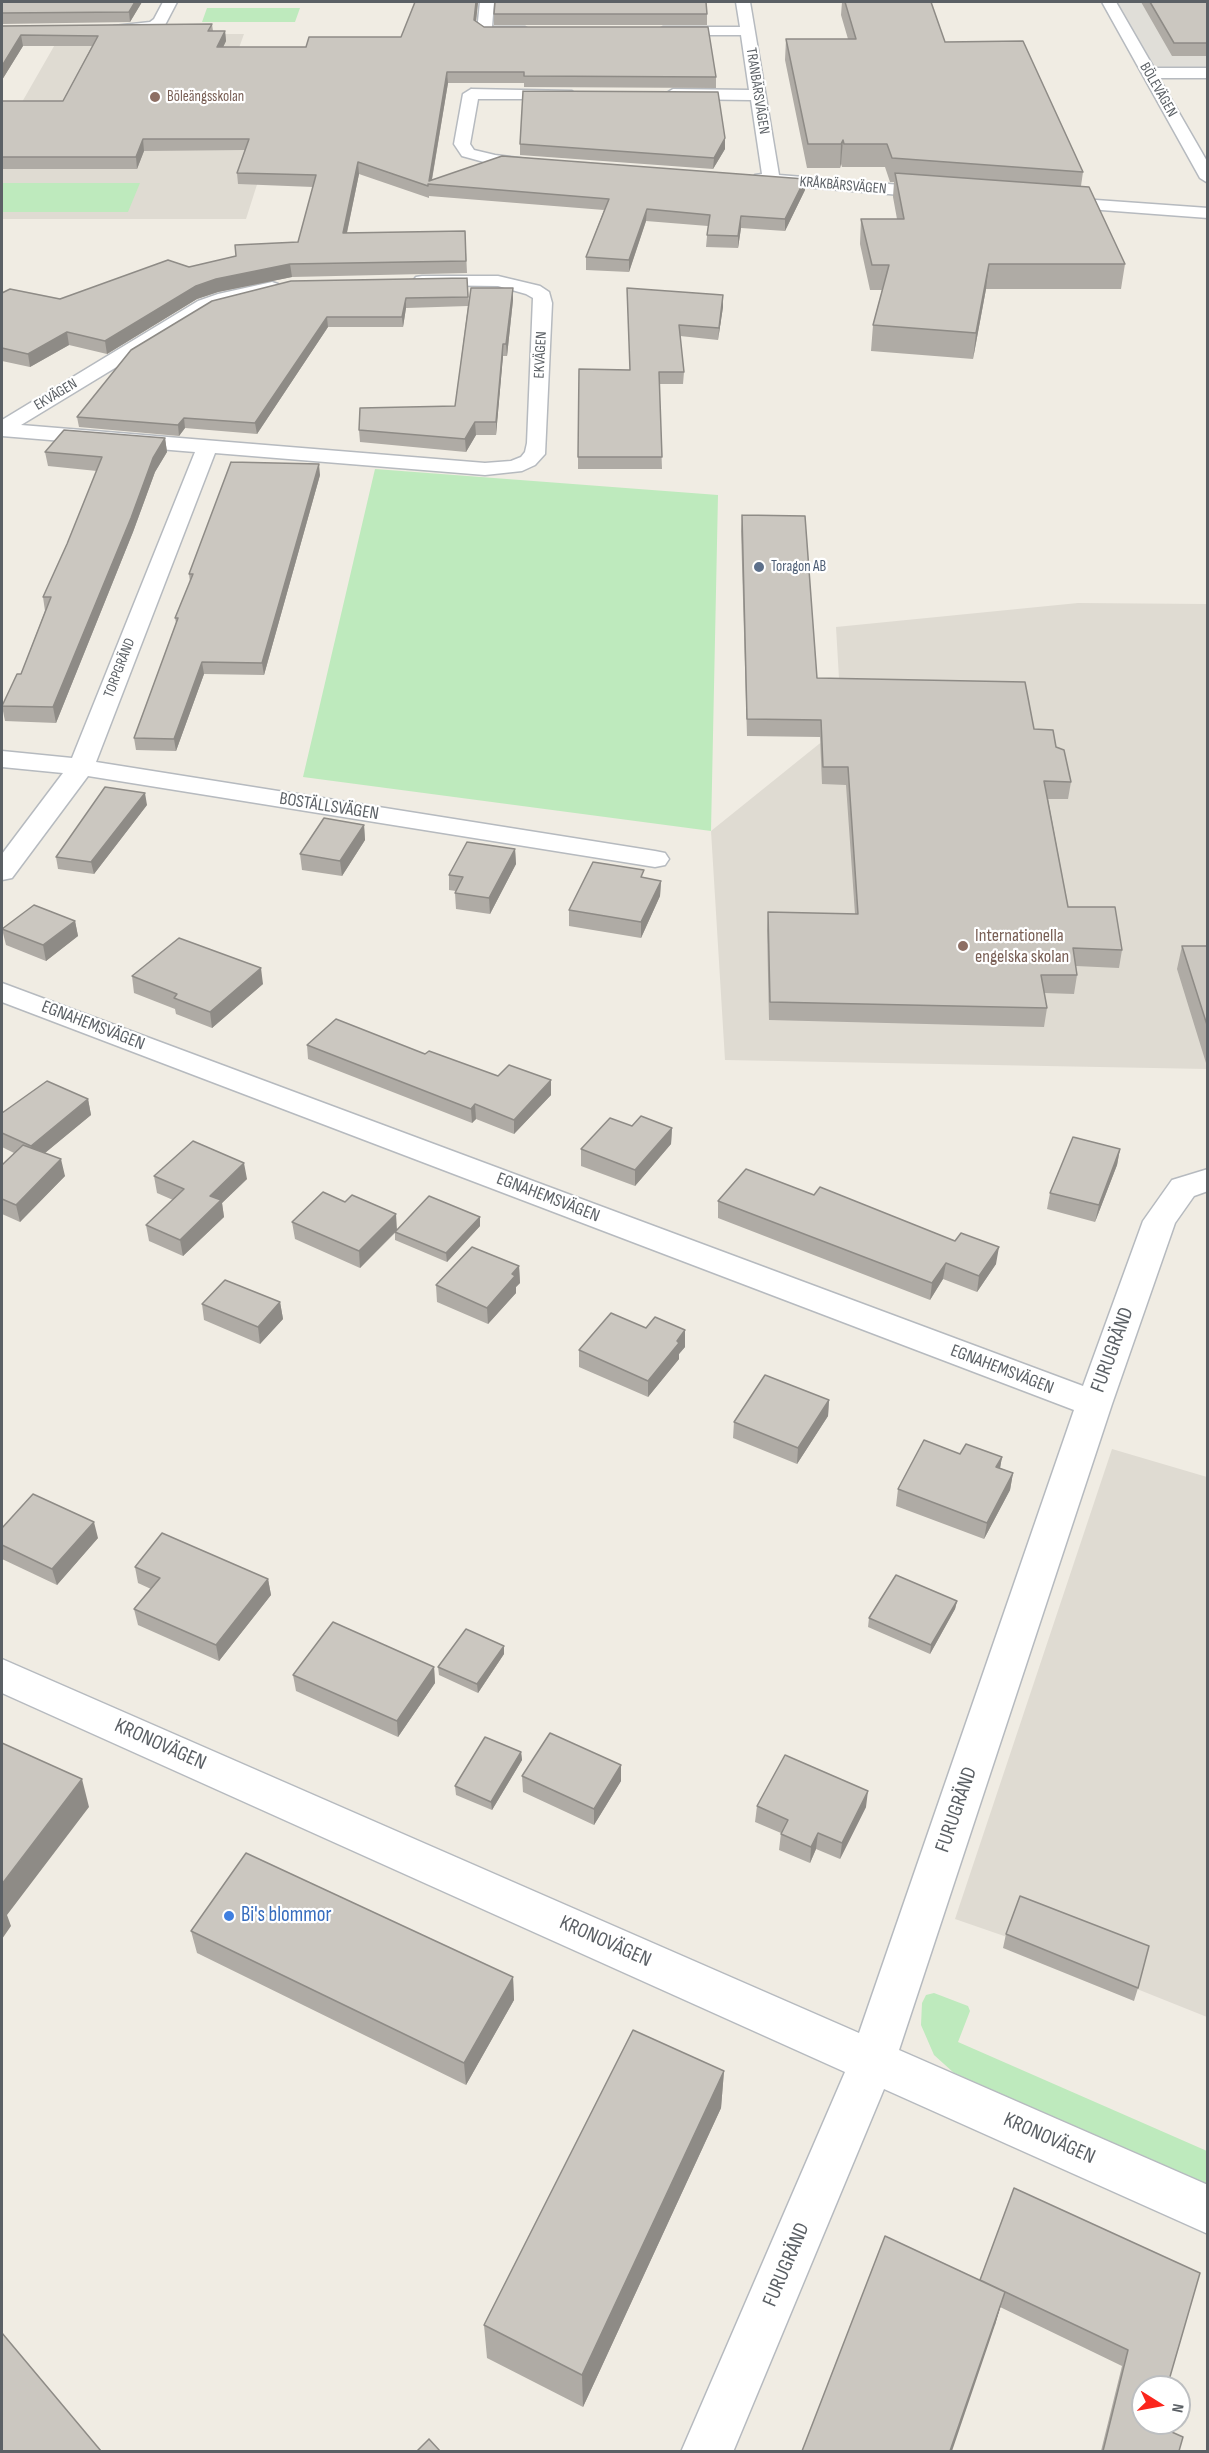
<!DOCTYPE html>
<meta charset="utf-8">
<style>
body{margin:0}
#map{position:relative;width:1209px;height:2453px;overflow:hidden;background:#f0ece3;font-family:"Sofia Sans Condensed",sans-serif}
canvas{display:block}
.frame{position:absolute;inset:0;border:3px solid #5b6065;pointer-events:none}
.north{position:absolute;left:1131px;top:2375px;width:60px;height:60px;box-sizing:border-box;background:#fff;border:2px solid #bdbfc1;border-radius:50%;rotate:101deg;font-size:16px;font-weight:700;line-height:24px;text-align:center;color:#5b6065}
.north::after{content:'';display:block;margin:auto;width:21px;height:27px;background:#fb261d;clip-path:polygon(50% 0,100% 100%,50% 72%,0 100%)}
</style>
<div id="map">
<canvas width="1209" height="2453"></canvas>
<div class="frame"></div>
<div class="north">N</div>
</div>
<script>
const g = document.querySelector('canvas').getContext('2d');
g.lineJoin = 'round';
function paint(path, color) {
  g.fillStyle = color;
  g.fill(path, 'evenodd');
}
function shape(rows) {
  const path = new Path2D();
  for (const r of rows) {
    path.moveTo(r[0], r[1]);
    for (let i = 2; i < r.length; i += 2) path.lineTo(r[i], r[i + 1]);
  }
  return path;
}
function stroke(path, color, width, dash) {
  g.strokeStyle = color;
  g.lineWidth = width;
  g.lineCap = dash ? 'butt' : 'round';
  g.setLineDash(dash || []);
  g.stroke(path);
}
function drawText(font, color, halo, rows, align = 'center') {
  g.font = font + ' "Sofia Sans Condensed",sans-serif';
  g.lineWidth = 4.5;
  g.setLineDash([]);
  g.textBaseline = 'middle';
  g.strokeStyle = halo;
  g.fillStyle = color;
  for (const [text, x, y, turn = 0] of rows) {
    g.save();
    g.translate(x, y);
    g.rotate((+turn || 0) * Math.PI / 180);
    g.textAlign = isNaN(turn) ? turn : align;
    if (halo) g.strokeText(text, 0, 0);
    g.fillText(text, 0, 0);
    g.restore();
  }
}
const industrial = shape([
 [1109,2,1207,2,1207,73,1149,73]
]);
const education = shape([
 [61,34,244,34,236,56,298,56,246,219,2,219,2,137],
 [1078,603,1207,604,1207,1069,725,1060,711,831,819,744,842,730,836,627],
 [1112,1449,1207,1477,1207,2017,1007,1937,955,1919]
]);
const green = shape([
 [207,8,300,8,295,22,202,22],
 [2,183,140,183,128,212,2,212],
 [375,469,718,495,711,831,303,777],
 [934,1993,968,2006,970,2011,958,2042,1207,2151,1207,2185,954,2073,934,2055,921,2025,922,2003,926,1995]
]);
const minor = shape([
 [163,2,177,2,165,25,158,29,114,34,107,30,114,26,150,22,154,19,163,2],
 [480,2,494,2,492,27,525,27,532,31,525,35,479,34,477,31,480,2],
 [736,2,750,2,779,175,937,188,943,189,945,193,943,197,937,198,755,183,753,179,755,175,762,174,751,100,673,99,665,94,673,89,749,90,741,35,663,35,656,31,663,27,740,27,736,2],
 [1102,2,1116,2,1154,68,1208,68,1208,78,1159,78,1208,163,1208,183,1200,178,1102,2],
 [471,89,572,91,575,94,572,97,567,99,478,99,470,144,474,150,495,155,542,161,544,164,542,167,495,165,462,156,454,144,463,94,471,89],
 [1054,197,1208,208,1208,218,1048,206,1045,202,1048,198,1054,197],
 [422,276,498,276,540,286,549,292,552,303,545,454,535,465,522,471,485,475,215,453,96,762,655,851,665,853,669,859,665,865,655,867,88,776,12,878,2,880,2,854,63,773,2,767,2,751,72,758,195,452,2,436,2,420,198,301,218,294,272,282,278,284,281,288,278,292,212,309,21,425,485,463,511,461,521,457,525,452,527,443,533,298,526,294,498,286,416,285,413,281,416,277,422,276],
 [2,983,1083,1386,1143,1221,1172,1180,1208,1169,1208,1191,1194,1196,1175,1223,1112,1404,899,2050,1208,2185,1208,2234,884,2089,733,2452,681,2452,845,2072,2,1693,2,1659,859,2033,1074,1410,2,1002,2,983]
]);
const wall = shape([
 [2,2,142,2,130,22,2,24,2,26,212,24,213,31,225,31,226,41,223,47,306,47,401,37,415,2,478,2,476,21,484,27,716,77,716,88,524,87,524,83,448,83,432,180,805,190,785,231,741,228,738,248,706,247,708,226,646,221,629,272,586,270,586,257,604,210,429,196,429,198,359,174,347,233,465,231,467,273,292,277,218,292,197,299,107,354,69,345,30,367,2,361,2,362,2,293,60,299,189,267,298,242,313,187,238,184,237,173,245,150,144,151,137,169,2,169,2,101,63,101,92,46,23,46,2,80],
 [842,2,845,2,945,42,1083,172,1081,186,1125,264,1121,289,986,289,973,359,871,351,873,325,882,290,870,290,860,244,861,219,897,219,893,197,894,182,890,182,885,167,842,167,841,164,840,168,807,168,785,60,786,39,848,39,841,15],
 [1141,2,1208,2,1208,56,1172,56],
 [494,14,707,14,707,25,494,25],
 [725,138,725,149,713,169,520,155,520,144],
 [467,278,469,304,513,288,513,300,507,356,503,356,496,435,476,435,466,452,360,442,359,430,455,406,468,306,406,308,403,327,328,327,257,434,185,428,179,436,79,427,77,417,131,350],
 [627,288,723,307,718,340,680,336,684,372,683,384,659,384,662,469,578,469,578,457,630,370],
 [165,438,167,452,155,472,133,532,56,723,5,721,2,706,21,674,45,611,43,597,67,544,97,471,48,466,45,452],
 [320,475,264,675,204,674,176,751,136,750,134,738,176,623,175,618,190,582,189,574],
 [742,515,817,678,1034,729,1056,747,1071,782,1068,799,1048,799,1068,907,1122,950,1119,968,1076,966,1077,975,1074,994,1044,993,1047,1008,1044,1027,769,1020,767,930,768,912,855,914,846,785,822,784,820,737,747,736,741,531],
 [147,805,94,874,58,869,56,857],
 [364,825,365,840,342,876,302,870,300,854],
 [515,849,516,864,490,914,456,909,455,893,456,891,449,890,449,875],
 [644,878,661,881,660,896,641,938,569,926,569,910],
 [75,921,78,936,46,961,6,945,2,929],
 [1182,946,1208,946,1208,1063,1206,1063,1177,969],
 [132,976,263,984,212,1028,176,1014,175,1009,134,993],
 [307,1045,425,1054,498,1076,551,1095,514,1134,476,1119,472,1123,308,1059],
 [88,1099,91,1115,45,1153,65,1176,20,1222,2,1214,2,1165,14,1153,2,1147,2,1113],
 [632,1126,672,1128,671,1144,635,1186,581,1166,581,1149],
 [1120,1149,1117,1165,1095,1222,1047,1209,1050,1193],
 [154,1176,247,1179,222,1203,224,1217,183,1256,149,1241,146,1225,173,1200,157,1193],
 [718,1201,996,1264,977,1292,943,1279,930,1300,718,1218],
 [480,1217,480,1226,447,1262,395,1240,395,1233,360,1268,295,1239,292,1222,397,1229],
 [519,1266,520,1283,516,1287,516,1293,488,1324,437,1302,436,1285],
 [280,1302,283,1319,260,1344,204,1320,202,1304],
 [685,1347,679,1354,679,1359,648,1397,579,1367,579,1350],
 [829,1400,828,1416,797,1464,733,1438,734,1422],
 [1002,1457,1000,1468,1013,1473,1010,1490,984,1539,896,1506,898,1489],
 [2,1528,98,1538,57,1585,2,1559],
 [135,1567,268,1579,271,1595,219,1661,138,1625,134,1609,151,1589,138,1583],
 [957,1601,955,1609,930,1654,868,1627,869,1618],
 [504,1654,478,1693,439,1675,438,1667],
 [434,1667,435,1683,398,1737,296,1691,293,1675],
 [521,1752,522,1760,492,1810,456,1795,455,1786],
 [522,1776,621,1781,594,1825,523,1792],
 [757,1806,866,1807,840,1859,816,1849,810,1863,779,1850,781,1833,755,1822],
 [191,1931,513,1977,514,2000,466,2085,197,1953],
 [1006,1934,1138,1988,1134,2001,1003,1948],
 [724,2071,721,2108,583,2407,487,2358,484,2325],
 [1200,2273,1156,2425,1179,2451,1101,2451,1122,2366,1000,2307,995,2325,980,2280]
]);
const shadedWall = shape([
 [135,2,142,2,130,22,129,12],
 [476,2,478,2,475,31,474,20],
 [225,31,226,41,218,58,217,47],
 [21,35,23,46,2,80,2,66],
 [447,72,448,83,431,184,429,181],
 [725,138,725,149,713,169,714,158],
 [143,139,144,151,137,169,136,157],
 [843,140,841,164,840,168,841,144],
 [358,162,359,174,344,246,343,233],
 [805,179,805,190,785,231,785,219],
 [647,209,646,221,629,272,629,260],
 [741,216,741,228,738,248,738,236],
 [290,264,292,277,218,292,197,299,107,354,105,341,196,286,216,279],
 [989,264,986,289,973,359,976,333],
 [513,288,513,300,507,356,506,344],
 [723,295,723,307,718,340,719,328],
 [406,298,406,308,403,327,402,317],
 [327,317,328,327,257,434,255,423],
 [67,332,69,345,30,367,28,354],
 [503,344,503,356,496,435,496,422],
 [184,418,185,428,179,436,178,425],
 [475,422,476,435,466,452,465,439],
 [165,438,167,452,155,472,133,532,56,723,53,707,153,458],
 [319,464,320,475,264,675,262,663],
 [202,662,204,674,176,751,174,739],
 [145,793,147,805,94,874,91,862],
 [364,825,365,840,342,876,340,861],
 [515,849,516,864,490,914,489,898],
 [661,881,660,896,641,938,641,922],
 [75,921,78,936,46,961,43,945],
 [261,968,263,984,212,1028,210,1012],
 [551,1080,551,1095,514,1134,514,1120],
 [88,1099,91,1115,34,1162,31,1146],
 [475,1104,476,1119,472,1123,471,1109],
 [672,1128,671,1144,635,1186,635,1170],
 [1120,1149,1117,1165,1095,1222,1099,1205],
 [61,1159,65,1176,20,1222,16,1205],
 [244,1163,247,1179,222,1203,224,1217,183,1256,180,1240,210,1196],
 [396,1214,397,1230,360,1268,359,1251],
 [480,1217,480,1226,447,1262,446,1253],
 [999,1247,996,1264,977,1292,979,1276],
 [946,1263,943,1279,930,1300,932,1283],
 [519,1266,520,1283,516,1287,516,1293,488,1324,487,1308,512,1274],
 [280,1302,283,1319,260,1344,258,1327],
 [685,1330,685,1347,679,1354,679,1359,648,1397,648,1381],
 [829,1400,828,1416,797,1464,798,1448],
 [1002,1457,999,1474,996,1467],
 [1013,1473,1010,1490,984,1539,987,1523],
 [94,1522,98,1538,57,1585,52,1569],
 [268,1579,271,1595,219,1661,216,1645],
 [957,1601,955,1609,930,1654,931,1645],
 [504,1646,504,1654,478,1693,477,1684],
 [434,1667,435,1683,398,1737,397,1721],
 [521,1752,522,1760,492,1810,491,1802],
 [621,1765,621,1781,594,1825,594,1809],
 [82,1779,89,1807,7,1915,11,1926,2,1939,2,1884],
 [868,1791,866,1807,840,1859,842,1843],
 [818,1833,816,1849,810,1863,811,1847],
 [513,1977,514,2000,466,2085,464,2063],
 [724,2071,721,2108,583,2407,582,2375],
 [1005,2292,995,2325,952,2451,950,2451]
]);
const building = shape([
 [2,2,135,2,129,12,2,13,2,2],
 [415,2,476,2,474,20,484,27,708,27,716,77,524,76,524,72,447,72,429,181,502,156,805,179,785,219,741,216,738,236,707,235,710,215,647,209,629,260,586,257,609,199,428,184,428,186,358,162,343,233,465,231,466,261,290,264,216,279,196,286,105,341,67,332,28,354,2,348,2,293,10,289,60,299,168,260,189,267,236,256,235,245,298,242,316,175,237,173,249,139,143,139,136,157,2,157,2,101,63,101,98,36,21,35,2,66,2,26,212,24,208,31,225,31,217,47,306,47,309,37,401,37,415,2],
 [495,2,706,2,707,14,494,14,495,2],
 [845,2,931,2,945,42,1023,41,1083,172,892,158,887,144,844,144,843,140,841,144,808,144,786,39,856,39,845,2],
 [1150,2,1208,2,1208,43,1174,43,1150,2],
 [523,91,718,92,725,138,714,158,520,144,523,91],
 [895,173,1089,187,1125,264,989,264,976,333,873,325,889,265,872,265,861,219,904,219,895,173],
 [467,278,468,297,406,298,402,317,327,317,255,423,184,418,178,425,77,417,131,350,212,301,291,281,467,278],
 [471,288,513,288,506,344,503,344,496,422,475,422,465,439,359,430,360,408,455,406,471,288],
 [627,288,723,295,719,328,679,325,684,372,659,372,662,457,578,457,579,369,630,370,627,288],
 [64,430,165,438,153,458,131,518,53,707,2,706,17,674,21,674,51,597,43,597,67,544,102,457,45,452,64,430],
 [231,462,319,464,262,663,202,662,174,739,134,738,178,618,175,618,193,574,189,574,231,462],
 [742,515,805,516,817,678,1025,682,1034,729,1053,730,1056,747,1064,750,1071,782,1044,781,1068,907,1115,907,1122,950,1073,948,1077,975,1041,975,1047,1008,770,1002,768,912,858,914,848,767,823,767,821,720,747,719,742,515],
 [105,787,145,793,91,862,56,857,105,787],
 [324,818,364,825,340,861,300,854,324,818],
 [467,842,515,849,489,898,455,893,463,877,449,875,467,842],
 [593,862,644,870,641,877,661,881,641,922,569,910,593,862],
 [34,905,75,921,43,945,2,929,34,905],
 [179,938,261,968,210,1012,174,998,177,994,132,976,179,938],
 [1182,946,1208,946,1208,1028,1182,946],
 [336,1019,425,1054,429,1051,498,1076,509,1065,551,1080,514,1120,475,1104,471,1109,307,1045,336,1019],
 [47,1081,88,1099,31,1146,2,1133,2,1113,47,1081],
 [641,1116,672,1128,635,1170,581,1149,610,1118,632,1126,641,1116],
 [1073,1137,1120,1149,1099,1205,1050,1193,1073,1137],
 [193,1141,244,1163,210,1196,221,1200,180,1240,146,1225,184,1189,154,1176,193,1141],
 [23,1145,61,1159,16,1205,2,1199,2,1165,23,1145],
 [746,1169,814,1195,820,1187,955,1241,961,1233,999,1247,979,1276,946,1263,932,1283,718,1201,746,1169],
 [323,1192,345,1202,352,1195,396,1214,359,1251,292,1222,323,1192],
 [429,1196,480,1217,446,1253,395,1232,429,1196],
 [472,1247,519,1266,512,1274,515,1276,487,1308,436,1285,472,1247],
 [225,1280,280,1302,258,1327,202,1304,225,1280],
 [611,1313,646,1328,655,1317,685,1330,677,1341,679,1343,648,1381,579,1350,611,1313],
 [765,1375,829,1400,798,1448,734,1422,765,1375],
 [924,1440,960,1454,966,1444,1002,1457,996,1467,1013,1473,987,1523,898,1489,924,1440],
 [33,1494,94,1522,52,1569,2,1545,2,1528,33,1494],
 [162,1533,268,1579,216,1645,134,1609,160,1578,135,1567,162,1533],
 [896,1575,957,1601,931,1645,869,1618,896,1575],
 [333,1622,434,1667,397,1721,293,1675,333,1622],
 [466,1629,504,1646,477,1684,438,1667,466,1629],
 [550,1733,621,1765,594,1809,522,1776,550,1733],
 [485,1737,521,1752,491,1802,455,1786,485,1737],
 [2,1743,82,1779,2,1884,2,1743],
 [785,1755,868,1791,842,1843,818,1833,811,1847,781,1834,788,1820,757,1806,785,1755],
 [246,1853,513,1977,464,2063,191,1931,246,1853],
 [1020,1896,1149,1946,1138,1988,1006,1934,1020,1896],
 [633,2030,724,2071,582,2375,484,2325,633,2030],
 [1014,2188,1200,2273,1167,2387,1143,2387,1143,2423,1156,2423,1156,2425,1183,2437,1179,2451,1103,2451,1128,2350,980,2280,1014,2188],
 [885,2236,1005,2292,950,2451,802,2451,885,2236],
 [2,2333,101,2451,2,2451,2,2333],
 [429,2439,440,2451,417,2451,429,2439]
]);
const markers = [
 [155,97,6,"#8d6e63"],
 [759,567,6,"#5c6f8a"],
 [963,946,6,"#8d6e63"],
 [229,1916,6,"#3f7fe0"]
];
const farStreetnames = [
 ["BÖLEVÄGEN",1158,90,60],
 ["TRANBÄRSVÄGEN",757,91,81],
 ["KRÅKBÄRSVÄGEN",843,186,5],
 ["EKVÄGEN",541,355,-87],
 ["EKVÄGEN",56,395,-31],
 ["TORPGRÄND",120,668,-69]
];
const farEducationnames = [
 ["Böleängsskolan",167,97]
];
const farServicenames = [
 ["Toragon AB",771,567]
];
const streetNames = [
 ["BOSTÄLLSVÄGEN",329,807,9],
 ["EGNAHEMSVÄGEN",93,1026,21],
 ["EGNAHEMSVÄGEN",548,1198,21],
 ["EGNAHEMSVÄGEN",1002,1370,21]
];
const educationNames = [
 ["Internationella",975,936],
 ["engelska skolan",975,957]
];
const nearStreetnames = [
 ["FURUGRÄND",1113,1350,-70],
 ["KRONOVÄGEN",160,1745,24],
 ["FURUGRÄND",957,1810,-71],
 ["KRONOVÄGEN",605,1942,24],
 ["KRONOVÄGEN",1049,2139,24],
 ["FURUGRÄND",787,2265,-67]
];
const nearShopnames = [
 ["Bi's blommor",241,1916]
];
paint(industrial, '#e0ded8');
paint(education, '#dfdbd2');
paint(green, '#beeabd');
stroke(minor, '#b6babf', 3);
paint(minor, '#fff');
paint(wall, '#afaba5');
paint(shadedWall, '#8e8b86');
paint(building, '#cbc7c0');
stroke(building, '#8e8b86', 1.5);
for (const [x, y, r, color] of markers) {
  const dot = new Path2D();
  dot.arc(x, y, r, 0, 2 * Math.PI);
  g.fillStyle = color;
  g.fill(dot);
  stroke(dot, '#fff', 2);
}
drawText('15px', '#5b6065', '#fff', farStreetnames);
drawText('15px', '#785e54', '#fff', farEducationnames, 'left');
drawText('15px', '#4e5e75', '#fff', farServicenames, 'left');
drawText('18px', '#5b6065', '#fff', streetNames);
drawText('18px', '#785e54', '#fff', educationNames, 'left');
drawText('21px', '#5b6065', '#fff', nearStreetnames);
drawText('21px', '#366cbe', '#fff', nearShopnames, 'left');
</script>
